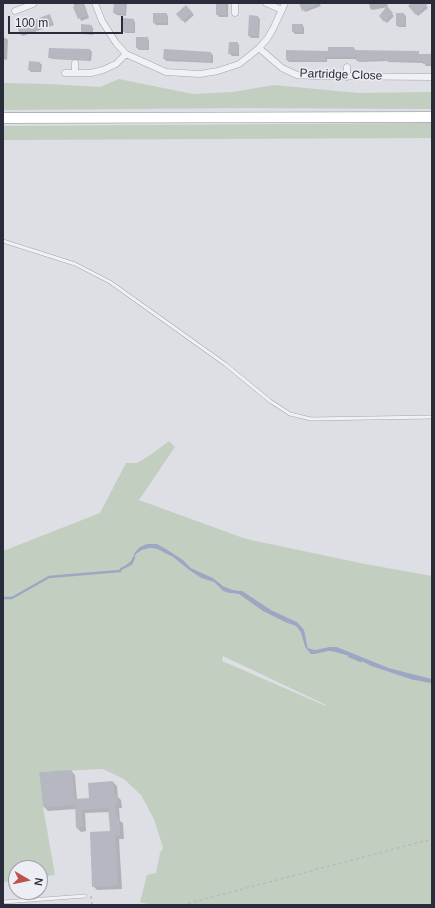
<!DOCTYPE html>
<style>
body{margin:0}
#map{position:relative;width:435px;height:908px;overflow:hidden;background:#dedfe5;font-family:Helvetica,sans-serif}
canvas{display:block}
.frame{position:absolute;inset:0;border:4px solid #292c3a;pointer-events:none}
.north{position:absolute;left:8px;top:860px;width:40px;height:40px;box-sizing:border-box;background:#edeef3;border:1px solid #9fa0a9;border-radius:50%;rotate:99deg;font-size:11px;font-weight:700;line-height:16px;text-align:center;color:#292c3a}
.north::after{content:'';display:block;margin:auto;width:14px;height:18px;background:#bd5150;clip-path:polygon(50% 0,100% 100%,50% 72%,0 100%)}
.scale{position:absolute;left:8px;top:16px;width:115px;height:18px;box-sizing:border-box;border:2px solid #292c3a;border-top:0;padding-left:5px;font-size:12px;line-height:14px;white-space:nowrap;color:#292c3a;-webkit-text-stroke:3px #edeef3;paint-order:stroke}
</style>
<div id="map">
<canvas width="435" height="908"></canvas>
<div class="frame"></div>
<div class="north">N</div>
<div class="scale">100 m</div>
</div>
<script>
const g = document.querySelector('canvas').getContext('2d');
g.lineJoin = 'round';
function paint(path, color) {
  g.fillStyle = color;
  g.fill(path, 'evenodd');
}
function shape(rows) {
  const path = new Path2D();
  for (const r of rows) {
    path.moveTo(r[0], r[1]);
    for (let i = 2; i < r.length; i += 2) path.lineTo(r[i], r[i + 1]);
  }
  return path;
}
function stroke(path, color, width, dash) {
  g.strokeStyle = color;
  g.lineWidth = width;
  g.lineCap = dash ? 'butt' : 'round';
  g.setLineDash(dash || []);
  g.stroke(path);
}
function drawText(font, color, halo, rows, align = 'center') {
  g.font = font + ' Helvetica,sans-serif';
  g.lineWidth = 3;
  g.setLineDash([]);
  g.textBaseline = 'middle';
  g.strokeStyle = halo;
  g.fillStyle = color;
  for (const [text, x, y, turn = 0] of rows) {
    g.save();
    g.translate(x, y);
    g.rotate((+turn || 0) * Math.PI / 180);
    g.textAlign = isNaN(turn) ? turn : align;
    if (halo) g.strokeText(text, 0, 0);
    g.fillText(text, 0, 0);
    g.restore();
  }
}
const green = shape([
 [119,79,193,94,233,92,274,85,358,93,432,92,432,109,250,108,3,110,3,83,48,84,100,87],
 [432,123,432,138,3,140,3,126],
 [169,441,175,447,139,500,246,539,365,564,432,576,432,679,389,668,337,647,329,647,315,650,308,648,307,641,297,622,271,610,238,590,233,590,223,586,213,578,191,568,183,560,157,544,135,552,131,561,124,567,131,564,136,554,142,550,150,548,157,549,173,557,189,570,201,578,214,582,223,591,229,593,239,594,287,623,296,626,301,633,305,647,315,654,329,651,335,652,356,658,371,666,413,680,420,681,425,680,432,682,432,905,151,905,140,902,147,875,156,873,160,853,163,848,154,819,141,795,124,779,103,769,39,772,43,807,55,875,40,877,40,868,16,868,16,881,3,882,3,551,100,513,126,463,137,463,152,454],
 [223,656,326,705,326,706,222,661]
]);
const water = shape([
 [147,544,157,544,166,549,183,560,191,568,213,578,223,586,233,590,242,591,271,610,297,622,304,630,308,648,315,650,329,647,337,647,389,668,432,679,432,682,425,680,420,681,413,680,371,666,356,658,335,652,329,651,315,654,311,654,305,647,301,633,296,626,287,623,263,611,239,594,229,593,223,591,214,582,201,578,189,570,173,557,157,549,150,548,142,550,136,554,131,564,121,569,131,561,135,552,140,547]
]);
const shadow = shape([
 [73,3,84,3,89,18,81,21],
 [115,3,127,3,126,16,117,15,114,13],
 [217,3,228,3,228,17,219,17,217,14],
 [301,3,319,3,321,6,305,12],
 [369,3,387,3,388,7,372,10,370,8],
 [413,3,424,3,428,8,418,16,409,6],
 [186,6,194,15,185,23,177,14],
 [387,8,394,16,387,23,380,16],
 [166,14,168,16,168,25,156,25,154,23],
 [404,14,406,16,406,27,399,27,397,25],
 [50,15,54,25,23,36,21,34],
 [258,17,260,19,259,38,251,38,249,36],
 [133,20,135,22,135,33,125,33,123,31],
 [302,25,304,27,304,34,295,34,293,32],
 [91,26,93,28,93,35,84,34,82,32],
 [3,38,6,38,8,40,7,60,3,59],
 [147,38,149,40,149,50,139,50,137,48],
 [237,43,239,45,239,56,232,56,230,54],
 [354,48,356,51,418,52,420,55,432,55,432,66,426,66,424,63,388,62,387,61,359,62,357,59,327,59,327,62,289,62,287,60],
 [90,50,92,52,91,61,52,59,49,57],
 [165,50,211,53,213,55,213,63,166,61,164,58],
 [40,63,42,65,41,72,31,72,29,70],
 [71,771,75,775,77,799,90,799,113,782,117,786,118,797,121,800,122,808,119,808,120,821,123,823,124,839,119,839,122,889,97,890,93,886,111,832,109,812,85,813,86,831,81,832,77,828,76,809,48,811,44,807,40,773]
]);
const stream = shape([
 [3,598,12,598,49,577,120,571,121,569,131,564,134,558],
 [349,656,361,661],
 [421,680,432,682]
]);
const building = shape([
 [82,3,88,15,78,19,73,7],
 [114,3,125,3,125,14,113,13],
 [216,3,226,3,226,15,216,15],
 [299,3,321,3,302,11],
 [411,3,429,3,416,15,408,6],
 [186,5,192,12,182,21,176,14],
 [387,6,393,13,384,22,379,16],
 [153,13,167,13,167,23,153,23],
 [396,13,404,13,405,25,396,26],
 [50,14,53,23,20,35,17,26],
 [249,15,258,16,258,36,248,36],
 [123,18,134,19,133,32,122,31],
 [81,24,92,25,91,33,81,33],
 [292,24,303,24,302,32,292,32],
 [136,37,148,37,147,49,136,48],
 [229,42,238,42,238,54,228,54],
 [328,47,354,47,354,50,419,51,419,54,432,54,432,64,423,64,423,61,385,61,385,59,356,61,356,57,325,57,325,61,286,60,286,50,328,51],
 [49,48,90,49,89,60,48,58],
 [164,49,211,52,211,62,163,59],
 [29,61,40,62,40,71,28,70],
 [72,770,74,799,89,798,88,783,113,781,114,795,117,795,118,804,115,804,117,819,119,818,120,835,115,836,118,885,92,887,90,832,110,831,108,808,82,810,83,827,76,828,75,805,43,807,39,772]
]);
const path = shape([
 [91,896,92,905],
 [182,905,432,839]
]);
const service = shape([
 [3,241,75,264,110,282,225,364,270,401,290,414,311,419,432,417],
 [3,902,85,896]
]);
const minor = shape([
 [95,3,102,21,116,43,126,54,166,72,200,74,218,71,239,64,248,57,259,48,267,39,273,29,285,3],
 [266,3,282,10],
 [15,11,33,4],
 [235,13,235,3],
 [259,48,282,68,297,75,313,76,432,77],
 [347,67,347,77],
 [65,73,91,73,103,70,116,64,126,54],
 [75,73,75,63]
]);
const trunk = shape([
 [3,118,432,117]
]);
const streetNames = [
 ["Partridge Close",341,75,2]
];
paint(green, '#c1cec0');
paint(water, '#9ca8c2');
paint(shadow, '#0003');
stroke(stream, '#9ca8c2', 2.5);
paint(building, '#b6b8c1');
stroke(service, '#a4a6ae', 4);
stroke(minor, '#a4a6ae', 7);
stroke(trunk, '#878b9a', 11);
stroke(path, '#b8bac0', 1.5, [3, 3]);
stroke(service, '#f0f1f4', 3);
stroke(minor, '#f0f1f4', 6);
stroke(trunk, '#fff', 10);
drawText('12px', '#292c3a', '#edeef3', streetNames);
</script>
